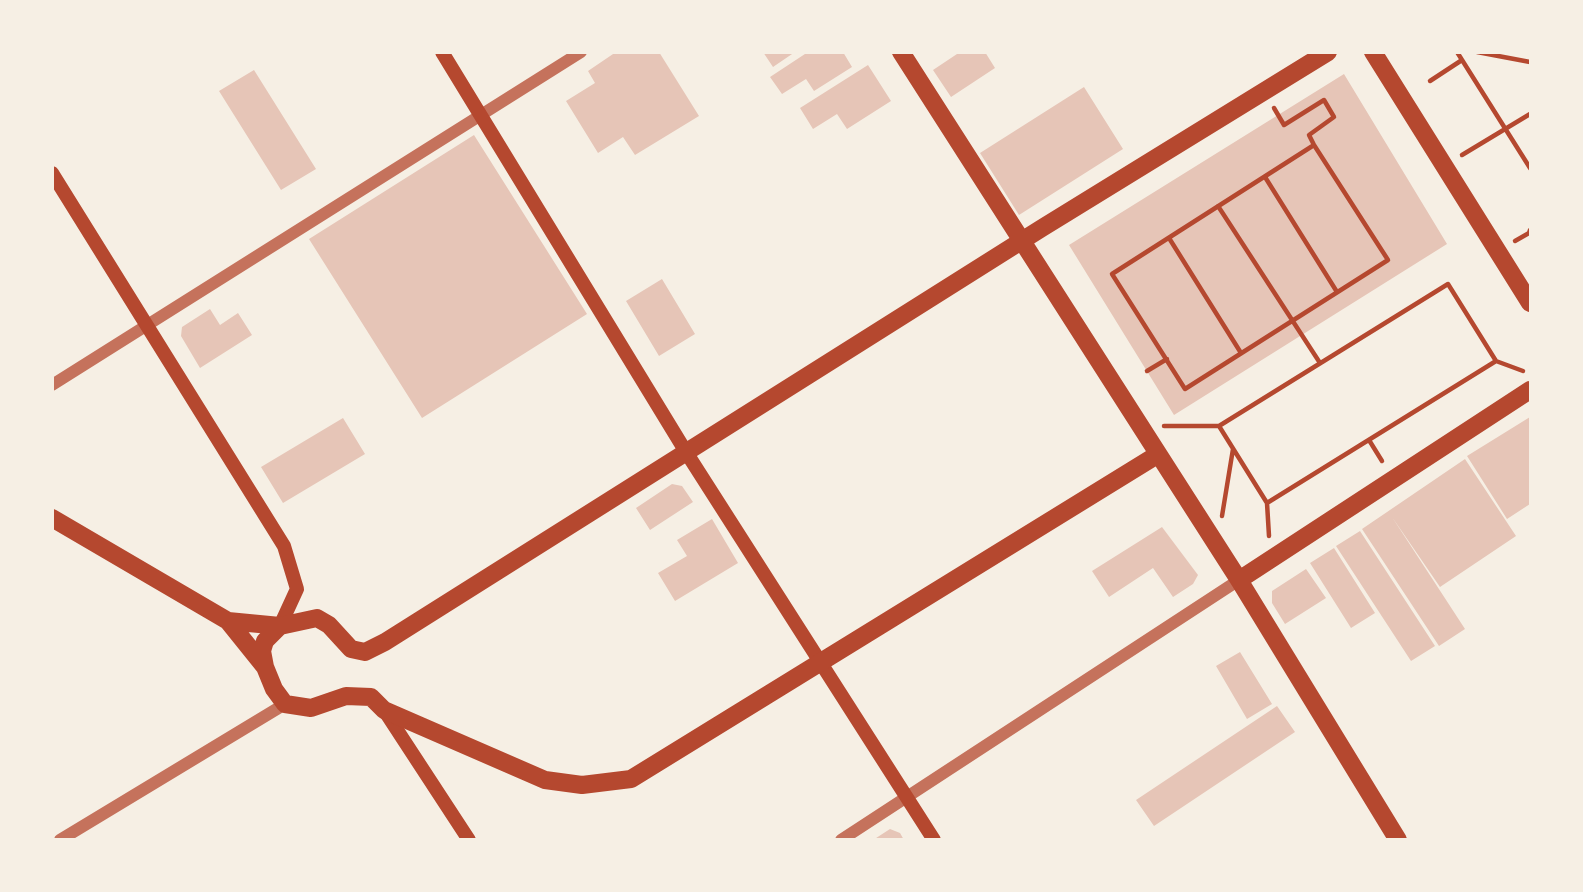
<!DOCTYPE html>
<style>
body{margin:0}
#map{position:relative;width:1583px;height:892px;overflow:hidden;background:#f6efe4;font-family:Montserrat,sans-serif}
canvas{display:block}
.frame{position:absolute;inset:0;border:54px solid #f6efe4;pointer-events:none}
</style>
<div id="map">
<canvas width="1583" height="892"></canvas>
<div class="frame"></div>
</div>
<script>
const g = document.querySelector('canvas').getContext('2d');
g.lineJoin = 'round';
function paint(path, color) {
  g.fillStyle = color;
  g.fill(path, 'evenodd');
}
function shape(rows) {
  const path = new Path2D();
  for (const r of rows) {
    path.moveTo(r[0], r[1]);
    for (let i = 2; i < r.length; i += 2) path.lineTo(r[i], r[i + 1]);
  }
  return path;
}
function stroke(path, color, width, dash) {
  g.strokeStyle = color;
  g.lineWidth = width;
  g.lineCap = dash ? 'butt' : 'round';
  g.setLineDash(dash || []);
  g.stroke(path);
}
const building = shape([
 [616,52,659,52,699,116,635,155,623,137,598,153,566,101,595,83,588,71],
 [763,52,795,52,773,67],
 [808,52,843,52,852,67,814,91,806,79,782,94,770,77],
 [960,52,985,52,995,68,951,97,933,70],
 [868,65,891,101,847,129,837,114,813,129,800,108],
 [254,70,316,169,281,190,219,91],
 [1344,74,1447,244,1174,415,1069,245],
 [1084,87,1123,149,1019,215,980,153],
 [474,135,587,314,422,418,309,239],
 [662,279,695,334,659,356,626,301],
 [210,309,220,325,238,313,252,335,200,368,181,336,182,327],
 [1530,417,1530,504,1507,519,1467,456],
 [343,418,365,454,283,503,261,467],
 [1465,459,1516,536,1440,587,1392,517,1465,629,1439,646,1362,529],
 [672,484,682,486,693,502,650,530,636,508],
 [712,519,738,563,675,601,658,573,687,556,677,540],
 [1162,527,1198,575,1193,584,1173,597,1153,568,1109,597,1092,571],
 [1360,531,1435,646,1411,661,1336,546],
 [1334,548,1375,613,1351,628,1310,563],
 [1306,569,1326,598,1285,624,1272,603,1272,591],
 [1240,652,1272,704,1247,719,1216,666],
 [1277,706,1295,732,1154,826,1136,800],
 [890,829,900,833,904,840,873,840]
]);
const path = shape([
 [1457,52,1530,168],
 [1477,52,1530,62],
 [1430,81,1462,60],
 [1274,108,1284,125,1324,100,1334,117,1309,135,1314,145],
 [1314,145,1388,260,1185,389,1112,274,1314,145],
 [1462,155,1530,114],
 [1265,177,1337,292],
 [1218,206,1320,363],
 [1169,238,1241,353],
 [1515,241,1529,233,1530,230],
 [1496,361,1523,371],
 [1147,371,1167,359],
 [1164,426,1219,426,1448,284,1496,361,1267,503,1219,426],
 [1369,440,1382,461],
 [1267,503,1269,536],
 [1222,516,1233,449]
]);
const tertiary = shape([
 [52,385,581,52],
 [60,840,285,704],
 [841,840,1239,580]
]);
const secondary = shape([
 [442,52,686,452,934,840],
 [52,173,284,546,297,589,280,626],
 [384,710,469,840]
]);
const primary = shape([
 [901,52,1239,580,1398,840],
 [1373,52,1530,303],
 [52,518,228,621,265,667,274,689,285,704,311,708,346,696,371,697,384,710,545,780,582,785,631,779,1157,455],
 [1239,580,1530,390],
 [228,621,280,626,317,618,329,625,351,649,365,652,385,642,1042,228,1328,52],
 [265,667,262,651,265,641,280,626]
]);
paint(building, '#e6c5b7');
stroke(path, '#b5482f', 4.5);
stroke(tertiary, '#c5725c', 12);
stroke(secondary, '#b5482f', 14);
stroke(primary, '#b5482f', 18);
</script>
